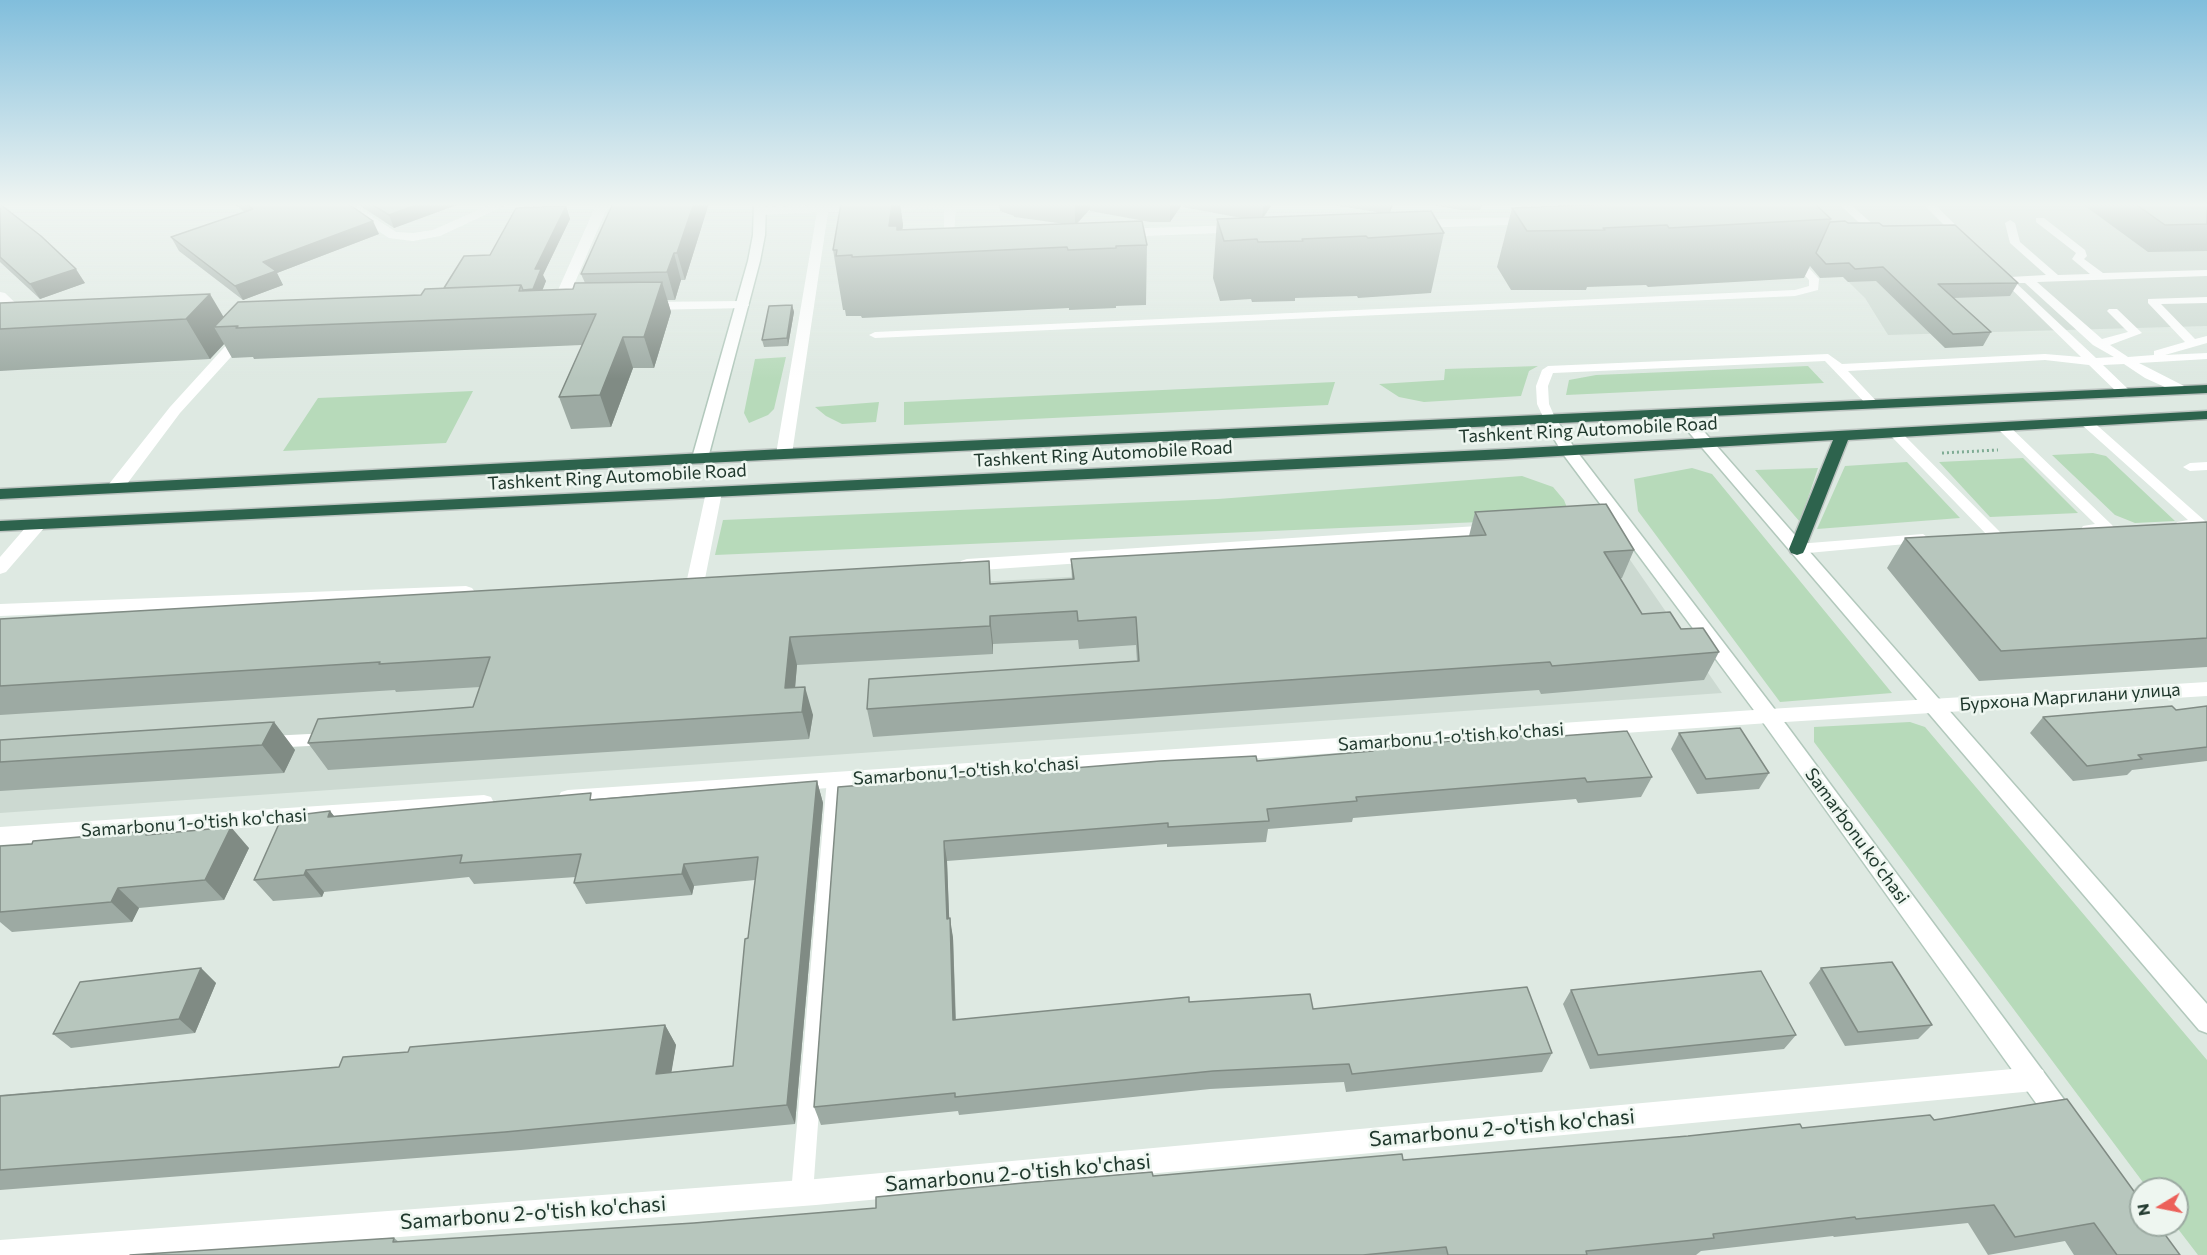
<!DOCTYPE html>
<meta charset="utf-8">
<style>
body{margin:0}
#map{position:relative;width:2207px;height:1255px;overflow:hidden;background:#dee9e2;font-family:Commissioner,sans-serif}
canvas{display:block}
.north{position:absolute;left:2129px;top:1177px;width:60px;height:60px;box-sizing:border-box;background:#eef6f0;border:2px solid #9caaa2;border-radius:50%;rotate:260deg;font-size:16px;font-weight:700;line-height:24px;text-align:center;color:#20382d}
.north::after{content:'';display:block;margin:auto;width:21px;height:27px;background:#ec6059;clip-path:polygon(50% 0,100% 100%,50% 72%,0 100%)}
</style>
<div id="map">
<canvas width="2207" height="1255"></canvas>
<div class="north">N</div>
</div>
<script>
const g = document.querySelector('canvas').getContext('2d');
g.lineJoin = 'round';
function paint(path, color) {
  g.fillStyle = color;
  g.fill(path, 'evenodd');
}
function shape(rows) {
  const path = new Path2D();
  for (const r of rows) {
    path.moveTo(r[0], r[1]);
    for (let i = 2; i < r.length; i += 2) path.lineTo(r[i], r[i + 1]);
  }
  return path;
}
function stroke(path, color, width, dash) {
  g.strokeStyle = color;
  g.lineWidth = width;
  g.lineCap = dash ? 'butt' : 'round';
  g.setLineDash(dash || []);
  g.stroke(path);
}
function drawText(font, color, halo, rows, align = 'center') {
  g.font = font + ' Commissioner,sans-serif';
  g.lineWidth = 5;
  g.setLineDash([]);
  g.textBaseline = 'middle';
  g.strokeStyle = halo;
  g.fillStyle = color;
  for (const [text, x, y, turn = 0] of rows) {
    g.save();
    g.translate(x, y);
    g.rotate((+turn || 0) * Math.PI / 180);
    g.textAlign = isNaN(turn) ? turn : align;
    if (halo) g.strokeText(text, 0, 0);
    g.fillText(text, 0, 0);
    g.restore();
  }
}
const built = shape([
 [1768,203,2207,203,2207,326,1888,335,1865,298],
 [1606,525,1722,693,0,813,0,636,1430,557]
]);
const green = shape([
 [786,357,774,409,768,415,749,423,744,413,755,359],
 [1538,366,1529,371,1521,396,1424,402,1399,397,1379,384,1444,380,1445,369],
 [1808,366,1824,383,1566,395,1569,380,1596,375],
 [1335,382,1328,405,904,425,904,402],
 [473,391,446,443,283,451,318,398],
 [879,402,876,422,842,424,826,416,815,407],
 [2093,453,2106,456,2175,521,2135,523,2115,515,2052,455],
 [2023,458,2078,513,1990,517,1939,462],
 [1907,462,1960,518,1817,529,1845,466],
 [1692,468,1712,474,1892,693,1780,702,1638,511,1634,479],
 [1818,468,1800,522,1755,470],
 [1522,476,1553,487,1564,500,1569,513,1549,519,715,555,723,520,1218,499],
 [1910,722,1925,727,2207,1060,2207,1255,2198,1255,2175,1225,2177,1225,2177,1189,2148,1189,1814,742,1814,727]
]);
const path = shape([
 [1942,453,1998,450]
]);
const lane = shape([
 [1838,203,1849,203,1877,228,1885,231,1880,234,1870,233,1838,203],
 [1922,203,1933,203,1968,237,1968,241,1960,241,1922,203],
 [2036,218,2044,218,2085,250,2087,256,2084,259,2103,273,2207,270,2207,276,2037,282,2102,339,2128,332,2107,311,2109,309,2117,309,2142,333,2110,345,2128,357,2154,355,2154,351,2185,342,2148,303,2148,299,2207,297,2207,303,2161,304,2195,339,2207,336,2207,343,2165,355,2207,353,2207,359,2139,363,2186,387,2186,393,2178,393,2145,378,2124,364,2103,365,2129,390,2129,396,2125,397,2121,396,2089,365,2045,360,1848,371,1879,404,1873,408,1869,407,1825,361,1553,373,1548,386,1549,404,1556,420,1554,423,1546,423,1537,404,1536,386,1542,370,1548,366,1828,354,1842,364,2045,354,2081,357,1996,274,2001,271,2010,277,2046,275,2010,243,2005,223,2010,220,2015,223,2020,242,2058,275,2090,274,2072,259,2076,253,2036,222,2036,218],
 [2016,283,2025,283,2093,345,2114,357,2096,358,2016,283],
 [1793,254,1797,255,1819,279,1818,290,1795,296,875,338,869,335,875,332,1795,290,1809,286,1809,280,1788,257,1793,254],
 [2086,418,2090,419,2205,521,2207,524,2205,527,2177,528,2175,525,2177,522,2188,520,2082,425,2080,422,2086,418],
 [2003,423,2007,424,2112,525,2114,528,2112,531,2083,532,2081,529,2083,526,2095,524,1999,430,1997,427,1999,424,2003,423],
 [1895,429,1899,430,1999,531,2001,534,1999,537,1989,537,1891,436,1889,433,1891,430,1895,429],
 [2207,462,2207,470,2190,471,2183,467,2190,463,2207,462],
 [1923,534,1930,539,1928,542,1797,554,1790,549,1797,544,1923,534],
 [329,733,335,735,337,739,335,743,329,745,269,748,263,746,261,742,263,738,269,736,329,733],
 [835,772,841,774,843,779,813,1193,810,1201,802,1204,794,1201,791,1193,827,779,829,774,835,772]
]);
const street = shape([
 [337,203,351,203,396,232,413,233,433,230,494,203,510,203,440,236,413,241,389,238,337,203],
 [597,203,609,203,564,308,562,311,552,311,550,308,597,203],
 [873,203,956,203,954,234,963,233,969,237,963,241,944,241,944,208,828,212,792,454,784,459,779,457,776,454,817,212,760,215,754,211,760,207,873,203],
 [1533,217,1537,218,1537,224,1413,228,1407,224,1413,220,1533,217],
 [1239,225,1243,226,1243,232,1119,237,1113,233,1119,229,1239,225],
 [0,292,5,293,29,316,31,319,29,322,19,322,0,303,0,292],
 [742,301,747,302,749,305,747,308,645,310,638,306,645,302,742,301],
 [245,329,252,333,250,336,180,413,121,492,109,492,107,488,109,484,170,407,240,330,245,329],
 [714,487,722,492,704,584,701,588,695,590,689,588,686,584,706,492,714,487],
 [38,519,44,520,46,524,44,528,6,572,0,574,0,557,32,520,38,519],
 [1493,525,1499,526,1501,530,1499,534,967,571,961,569,958,565,961,561,967,559,1493,525],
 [466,586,472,588,475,592,472,596,466,598,0,616,0,604,466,586],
 [2207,682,2207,696,1769,723,568,806,561,804,558,798,561,792,568,790,1769,709,2207,682],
 [484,795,491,797,494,803,491,809,484,811,0,845,0,827,484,795],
 [2034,1067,2043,1070,2046,1079,2043,1088,2034,1091,816,1205,166,1255,0,1255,0,1240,816,1179,2034,1067]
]);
const secondary = shape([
 [754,203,766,203,765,235,760,261,708,458,700,463,692,458,748,261,753,235,754,203],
 [1680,409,1685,410,2207,1004,2207,1033,2199,1030,1675,416,1673,413,1680,409],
 [1550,416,1555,417,1575,449,1776,711,2074,1113,2078,1122,2074,1131,2065,1135,2056,1131,1762,721,1563,454,1543,420,1550,416]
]);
const highway = shape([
 [2207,385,2207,393,784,459,0,499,0,489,784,449,2207,385],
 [2207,411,2207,419,1848,440,1805,549,1803,553,1797,555,1791,553,1789,549,1833,440,1506,459,0,531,0,521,1506,449,2207,411]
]);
const wall = shape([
 [233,203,347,203,379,234,277,273,283,285,243,300,179,251,171,237,245,212],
 [356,203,462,203,394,228],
 [709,203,685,280,681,280,675,300,667,300,671,312,654,368,633,368,611,427,571,429,559,397,582,345,254,359,253,357,232,358,224,344,210,359,0,371,0,303,224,317,421,295,444,288,490,255,566,206,570,219,543,275,546,281,542,290,573,289,585,283,581,274],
 [841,203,900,203,903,225,902,230,1065,224,1014,217,1014,216,1000,211,999,203,1183,203,1170,222,1150,222,1090,211,1090,209,1077,224,1147,245,1146,305,1116,306,1116,308,1069,310,1069,308,862,318,861,316,846,316,845,310,843,310,833,250],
 [1183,203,1273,203,1264,217,1382,213,1321,203,1394,203,1390,212,1444,233,1431,293,1358,298,1357,296,1295,298,1295,301,1252,302,1251,299,1220,301,1213,278,1217,219,1241,218,1183,207],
 [1422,203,1483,203,1480,210,1461,210],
 [1545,203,1564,203,1563,206],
 [2081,203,2207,203,2207,251,2148,252],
 [0,204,85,283,40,299,0,262],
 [1512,208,1831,219,1830,222,1883,226,2018,283,2010,296,1953,298,1991,332,1983,346,1945,348,1876,281,1848,282,1843,277,1820,278,1810,266,1804,278,1648,287,1646,285,1587,287,1586,290,1511,290,1497,267],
 [792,305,794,312,788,346,764,347,762,340],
 [1475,512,1634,550,1622,578,1620,578,1642,614,1681,629,1719,652,1704,680,1541,694,1539,690,873,737,867,709,1137,661,1136,645,1079,649,1078,640,993,644,993,654,797,665,795,687,813,715,809,739,328,770,308,743,473,707,480,687,396,692,395,690,0,715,0,619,991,584,1072,579,1071,559,1469,536],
 [2207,522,2207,667,1979,681,1887,568,1905,538],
 [2207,706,2207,761,2132,770,2127,775,2073,781,2030,733,2043,717,2176,710],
 [274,722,295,750,284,773,0,791,0,740],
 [1679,733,1769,773,1759,789,1697,794,1671,749],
 [1534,738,1652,777,1641,797,1578,803,1576,799,1353,818,1352,822,1268,829,1266,842,1167,847,1167,844,947,861,949,918,953,938,956,1020,1189,1002,1313,1009,1552,1053,1542,1072,1346,1092,1344,1082,1210,1089,959,1115,958,1111,821,1125,814,1107,838,787,1257,761,1371,752,1372,747],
 [817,781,823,803,795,1124,521,1150,0,1190,0,1095,339,1067,408,1052,665,1025,676,1045,671,1072,733,1066,755,880,694,886,692,895,586,904,574,883,576,877,474,884,469,877,324,892,322,897,273,901,254,880,330,811,334,816,594,799],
 [152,834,249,848,224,900,139,908,132,922,12,932,0,922,0,846],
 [201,968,216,983,195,1033,71,1048,53,1034],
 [1821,968,1932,1025,1918,1039,1845,1046,1809,983],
 [1571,990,1796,1035,1784,1049,1590,1069,1563,1004],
 [1934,1120,2180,1255,2074,1255,2065,1241,1988,1255,1968,1223,1834,1237,1833,1236,1701,1251,1696,1255,130,1255,394,1238,399,1242,694,1223,876,1208,1153,1176,1403,1160,1802,1128]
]);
const shadedWall = shape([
 [421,203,462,203,394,228,389,215],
 [694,203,709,203,685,280,677,253],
 [892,203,900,203,903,225,900,250,889,226],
 [1075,203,1090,203,1090,209,1075,225],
 [1170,203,1183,203,1170,222],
 [1264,203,1273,203,1262,218],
 [1391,203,1394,203,1389,214],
 [566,206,570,219,543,275,546,281,538,302,533,289,535,269],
 [373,221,379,234,277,273,283,285,243,300,235,286,263,262],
 [674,253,681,280,675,300,667,272],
 [76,269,85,283,40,299,30,284],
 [662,282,671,312,654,368,644,337],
 [210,294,229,326,214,327,224,344,210,359,186,319],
 [792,305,794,312,788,346,787,338],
 [623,337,633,368,611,427,600,395],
 [990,616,993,644,993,654,990,626],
 [790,637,797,665,793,712,785,688],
 [805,687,813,715,809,739,802,712],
 [274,722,295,750,284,773,262,745],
 [817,781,823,803,795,1124,787,1105],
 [330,811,347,833,328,817],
 [231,827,249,848,224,900,205,880],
 [944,841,947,861,950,938,947,919],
 [684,864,694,886,692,895,682,874],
 [306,870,324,892,322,897,304,875],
 [118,888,139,908,132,922,111,902],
 [950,918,953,938,956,1039,953,1020],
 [201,968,216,983,195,1033,179,1019],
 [665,1025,676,1045,668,1093,656,1074]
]);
const building = shape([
 [245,203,347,203,373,221,263,262,276,271,235,286,171,237,253,209,245,203],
 [370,203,421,203,389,215,370,203],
 [613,203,694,203,677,253,674,253,667,272,581,274,613,203],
 [841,203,892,203,889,226,897,226,897,230,1142,221,1147,245,1116,246,1116,248,1068,250,1067,247,852,257,852,255,836,256,837,250,833,250,841,203],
 [1648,203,1814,203,1831,219,1669,228,1667,225,1603,228,1605,230,1527,231,1512,208,1648,203],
 [2134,203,2207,203,2207,224,2165,225,2134,203],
 [0,204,41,236,76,269,30,284,0,257,0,204],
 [566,206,535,269,541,269,533,289,523,290,521,285,444,288,464,256,490,255,516,208,566,206],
 [1431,211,1444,233,1368,238,1366,236,1302,239,1303,241,1258,242,1257,239,1224,241,1217,219,1431,211],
 [1845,221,1848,223,1879,223,1883,226,1955,225,2018,283,1938,284,1991,332,1953,334,1883,267,1855,269,1849,263,1826,264,1816,253,1830,222,1845,221],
 [662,282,644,337,623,337,600,395,559,397,596,314,236,328,238,326,214,327,238,302,421,295,425,289,521,285,519,291,573,289,575,283,662,282],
 [210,294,186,319,0,329,0,303,210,294],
 [792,305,787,338,762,340,769,306,792,305],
 [1606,504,1634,550,1604,552,1642,614,1670,612,1681,629,1703,628,1719,652,1552,666,1550,662,867,709,869,679,1139,661,1136,617,1078,621,1077,611,990,616,990,626,790,637,785,688,805,687,802,712,308,743,318,719,473,707,490,657,379,664,380,662,0,686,0,619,989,561,990,584,1074,579,1071,559,1486,535,1475,512,1606,504],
 [2207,522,2207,638,2001,651,1905,538,2207,522],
 [2172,706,2176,710,2207,706,2207,747,2138,755,2142,759,2087,766,2043,717,2172,706],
 [274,722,262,745,0,762,0,740,274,722],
 [1740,728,1769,773,1706,779,1679,733,1740,728],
 [1627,731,1652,777,1587,782,1585,778,1356,797,1357,801,1267,809,1269,821,1168,827,1168,823,944,841,947,919,950,918,953,1020,1189,997,1189,1002,1310,994,1313,1009,1527,987,1552,1053,1352,1074,1349,1064,1213,1071,955,1097,955,1093,814,1107,838,787,1160,761,1256,756,1257,761,1373,751,1372,747,1533,735,1534,738,1627,731],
 [817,781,787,1105,505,1132,0,1170,0,1096,339,1067,343,1057,408,1052,410,1047,665,1025,656,1074,733,1066,745,939,748,938,758,857,684,864,682,874,574,883,581,854,460,863,462,855,306,870,304,875,254,880,282,817,330,811,328,817,591,793,590,800,817,781],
 [231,827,205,880,118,888,111,902,0,912,0,846,32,844,33,841,148,831,146,835,231,827],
 [1892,962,1932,1025,1858,1032,1821,968,1892,962],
 [201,968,179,1019,53,1034,80,982,201,968],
 [1761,971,1796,1035,1598,1055,1571,990,1761,971],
 [2067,1099,2141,1201,2141,1225,2158,1225,2180,1255,2117,1255,2094,1223,2015,1237,1994,1205,1856,1219,1855,1217,1713,1234,1714,1238,1586,1251,1587,1255,1448,1255,1446,1247,1363,1255,130,1255,394,1238,393,1242,694,1223,876,1208,876,1197,1023,1183,1152,1172,1153,1176,1402,1154,1403,1160,1688,1136,1800,1124,1802,1128,1930,1115,1934,1120,2067,1099]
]);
const streetNames = [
 ["Tashkent Ring Automobile Road",1588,430,-3],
 ["Tashkent Ring Automobile Road",1103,454,-3],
 ["Tashkent Ring Automobile Road",617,477,-3],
 ["Бурхона Маргилани улица",2070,697,-4],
 ["Samarbonu 1-o'tish ko'chasi",1451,737,-4],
 ["Samarbonu 1-o'tish ko'chasi",966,771,-4],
 ["Samarbonu 1-o'tish ko'chasi",194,823,-4],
 ["Samarbonu ko'chasi",1857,836,54]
];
const nearStreetnames = [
 ["Samarbonu 2-o'tish ko'chasi",1502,1128,-5],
 ["Samarbonu 2-o'tish ko'chasi",1018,1173,-5],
 ["Samarbonu 2-o'tish ko'chasi",533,1213,-4]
];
paint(built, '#ccd9d1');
paint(green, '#b7daba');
stroke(secondary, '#b2c8bc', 3);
stroke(highway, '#bcc3c0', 3);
stroke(path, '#80ac95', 3, [2, 3]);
paint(lane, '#fff');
paint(street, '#fff');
paint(secondary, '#fff');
paint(highway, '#2d634d');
paint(wall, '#9daaa3');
paint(shadedWall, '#808b84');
paint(building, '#b7c6bd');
stroke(building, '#808b84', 1.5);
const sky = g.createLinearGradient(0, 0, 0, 379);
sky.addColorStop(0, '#81bedc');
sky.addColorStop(0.54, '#f0f5f2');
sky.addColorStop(1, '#f0f5f200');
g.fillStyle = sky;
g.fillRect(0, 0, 2207, 379);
drawText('18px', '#20382d', '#eef6f0', streetNames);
drawText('21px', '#20382d', '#eef6f0', nearStreetnames);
</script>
